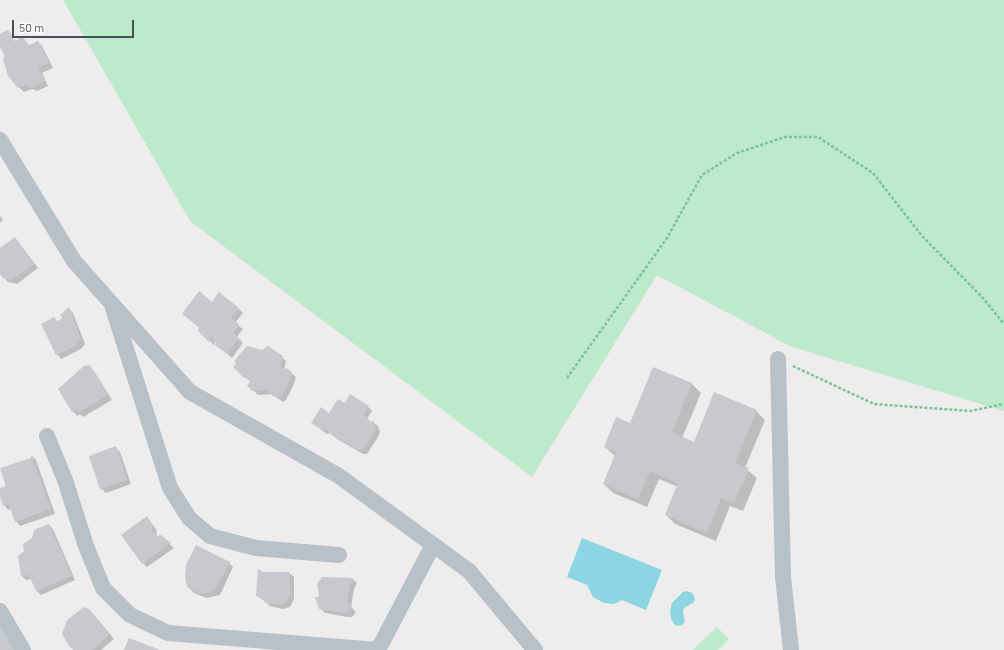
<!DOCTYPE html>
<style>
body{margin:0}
#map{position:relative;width:1004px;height:650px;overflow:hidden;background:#eeecec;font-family:Barlow,sans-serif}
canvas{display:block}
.scale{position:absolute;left:12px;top:20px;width:122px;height:18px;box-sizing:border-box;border:2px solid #465057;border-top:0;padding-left:5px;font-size:12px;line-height:14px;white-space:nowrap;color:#465057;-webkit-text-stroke:3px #fff;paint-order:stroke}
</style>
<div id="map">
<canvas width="1004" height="650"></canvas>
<div class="scale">50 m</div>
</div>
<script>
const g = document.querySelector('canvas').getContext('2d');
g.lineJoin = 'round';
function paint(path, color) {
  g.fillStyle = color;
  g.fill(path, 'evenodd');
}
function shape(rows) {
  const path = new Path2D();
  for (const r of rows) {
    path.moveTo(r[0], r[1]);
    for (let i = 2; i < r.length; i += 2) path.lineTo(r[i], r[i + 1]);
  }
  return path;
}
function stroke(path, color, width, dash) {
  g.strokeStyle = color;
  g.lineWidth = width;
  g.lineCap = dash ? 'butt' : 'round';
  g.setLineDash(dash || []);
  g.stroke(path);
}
const green = shape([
 [63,0,1004,0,1004,411,792,347,657,275,532,477,190,221],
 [717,627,729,639,718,650,693,650]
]);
const water = shape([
 [582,538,662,570,646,610,622,600,614,604,604,603,593,597,587,585,567,577],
 [687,591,692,593,694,596,695,600,693,603,684,608,683,612,685,622,682,625,678,626,675,625,671,619,670,611,672,603,683,592]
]);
const shadow = shape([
 [9,32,16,42,29,46,38,42,42,46,53,68,42,73,48,86,37,91,32,89,24,92,19,87,0,45,0,36],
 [0,216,3,220,0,223],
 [19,243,38,268,17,284,8,282,0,273,0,249],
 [213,303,238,308,243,313,235,323,243,329,237,337,243,343,232,358,221,349,216,339,214,345,199,331,200,328,183,314],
 [69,309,73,313,85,344,81,349,61,359,57,354,54,318,58,322,63,318],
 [282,357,286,361,284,370,291,373,296,377,293,386,286,400,283,402,272,394,258,395,248,385,251,382,234,367],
 [89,366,94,371,112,400,83,417,80,414,77,416,73,411],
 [654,368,692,384,701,393,682,438,694,443,756,411,765,420,745,468,757,478,743,511,730,506,716,541,675,524,666,515,678,487,659,479,647,507,613,493,604,484,615,456,605,447,631,424],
 [345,404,368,407,372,411,367,419,371,423,373,422,378,426,380,432,378,437,367,454,363,454,337,439,331,433,327,434,312,423,329,414],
 [116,448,120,452,131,484,106,493,101,488],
 [32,456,36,460,55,514,20,526,16,521,12,509,8,510,4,505,0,494,0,489,7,486,32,459],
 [147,518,156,529,157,537,161,536,174,548,147,567,143,563],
 [49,525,53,529,75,580,41,595,37,591,32,579,26,580,22,576,25,551,33,539],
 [229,563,233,567,220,595,207,598,194,593,189,588],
 [263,573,289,573,294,577,294,599,290,607,283,609,270,606,257,595],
 [323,578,353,579,357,583,354,589,351,607,356,612,352,617,347,617,325,613,320,608],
 [94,615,114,639,101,650,74,650]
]);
const building = shape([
 [7,30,9,31,15,42,22,36,29,45,38,41,49,63,38,68,45,81,32,88,27,85,18,88,8,76,3,59,5,56,0,47,0,34],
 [15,237,34,264,12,280,3,278,0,274,0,248],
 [199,291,212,302,219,292,239,308,231,318,239,324,233,333,239,338,227,354,215,345,216,342,211,337,209,342,198,331,199,327,182,314],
 [69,307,81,339,77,345,56,355,41,324,54,317,57,322,62,318,60,315],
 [247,346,262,350,268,346,283,356,280,367,288,369,292,372,289,381,282,396,278,398,273,396,266,390,252,391,247,385,251,381,243,377,233,367,236,363,234,361],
 [90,365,108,395,78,413,76,410,72,412,58,389,84,366],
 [653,367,692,383,672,432,694,442,714,392,757,410,735,463,749,468,734,503,721,498,707,533,665,515,678,483,650,471,638,499,603,484,616,452,604,447,616,417,630,423],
 [350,394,369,406,363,414,371,422,373,420,376,427,374,432,363,450,358,450,332,435,326,429,322,430,311,423,321,407,329,413,338,399,345,403],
 [116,446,127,480,100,489,89,456],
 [31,454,51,509,15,522,9,504,3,506,0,497,0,488,6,486,0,468,31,458],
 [147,516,152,524,152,530,157,536,161,535,171,543,142,564,121,535],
 [49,524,72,576,36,591,29,575,21,576,18,556,24,551,23,544,32,538,34,530],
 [196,545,230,562,215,590,202,594,188,588,185,579,186,565],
 [258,569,263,572,289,572,290,594,286,603,278,605,265,602,263,599,256,596],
 [322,577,353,578,350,585,347,602,353,607,347,613,342,613,319,609,315,598,319,596,317,584],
 [84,607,89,609,110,634,92,650,73,650,69,646,62,634,67,620],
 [0,627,15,650,0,650],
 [129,638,160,650,124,650]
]);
const path = shape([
 [793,366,874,404,970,411,1004,404],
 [567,378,667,238,702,175,737,153,785,137,818,137,873,173,922,236,982,297,1004,324]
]);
const street = shape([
 [0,140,74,261,190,392,339,476,469,571,535,650],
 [113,308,170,488,189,518,210,536,256,548,339,555],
 [778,359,783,577,791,650],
 [47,436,65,480,86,546,103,588,130,615,168,633,377,650],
 [0,611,23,650],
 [378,650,433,545]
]);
paint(green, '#bceacb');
paint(water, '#8cd6e4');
paint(shadow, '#0003');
paint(building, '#c7c9ce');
stroke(path, '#77c59a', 2.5, [3, 2]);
stroke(street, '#b8c1c7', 16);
</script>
